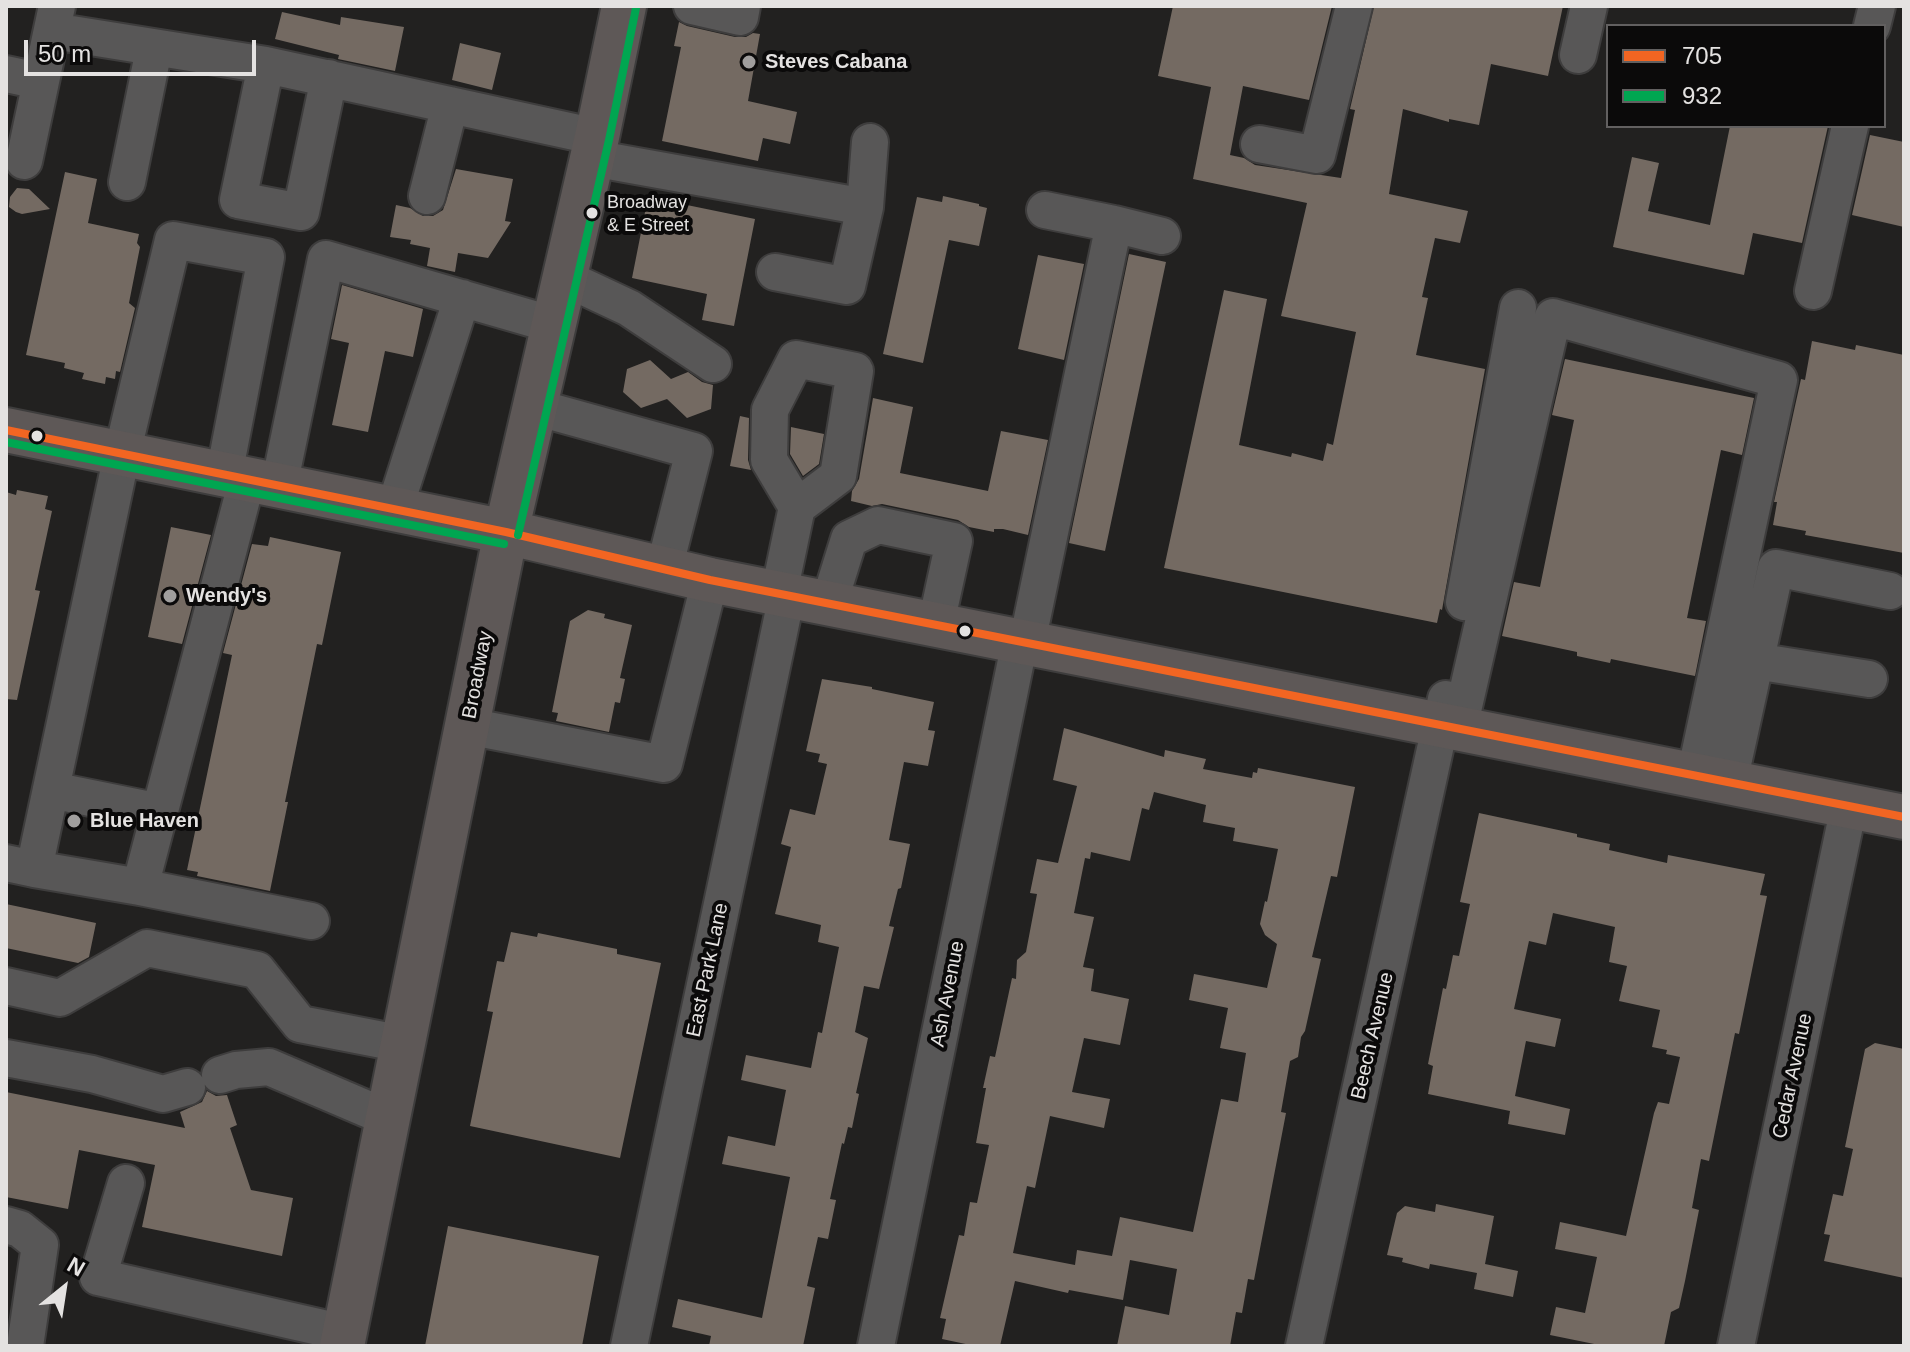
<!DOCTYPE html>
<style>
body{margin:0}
#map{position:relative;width:1910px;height:1352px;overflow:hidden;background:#222120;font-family:Arial,sans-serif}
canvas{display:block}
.frame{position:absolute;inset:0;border:8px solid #e4e2e1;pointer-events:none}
.legend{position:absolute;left:1606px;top:24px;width:280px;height:104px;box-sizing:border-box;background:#0b0a0a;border:2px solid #626060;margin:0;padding:10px 14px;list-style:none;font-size:24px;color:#e4e2e1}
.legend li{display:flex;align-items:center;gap:16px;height:40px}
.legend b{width:40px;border:2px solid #626060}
.north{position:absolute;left:24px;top:1248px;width:80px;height:80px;-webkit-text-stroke:6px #0b0a0a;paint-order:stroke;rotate:30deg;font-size:22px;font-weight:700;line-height:32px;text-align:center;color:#e4e2e1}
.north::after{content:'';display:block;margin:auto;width:28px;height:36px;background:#e4e2e1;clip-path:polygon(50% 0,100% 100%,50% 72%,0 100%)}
.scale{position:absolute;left:24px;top:40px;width:232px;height:36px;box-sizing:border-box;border:4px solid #e4e2e1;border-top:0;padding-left:10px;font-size:24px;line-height:28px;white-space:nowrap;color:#e4e2e1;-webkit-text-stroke:6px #0b0a0a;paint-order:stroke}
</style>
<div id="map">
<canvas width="1910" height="1352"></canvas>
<div class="frame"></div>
<ul class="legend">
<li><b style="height:10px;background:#f26522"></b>705</li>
<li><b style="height:10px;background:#00a651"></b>932</li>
</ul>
<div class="north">N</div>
<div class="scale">50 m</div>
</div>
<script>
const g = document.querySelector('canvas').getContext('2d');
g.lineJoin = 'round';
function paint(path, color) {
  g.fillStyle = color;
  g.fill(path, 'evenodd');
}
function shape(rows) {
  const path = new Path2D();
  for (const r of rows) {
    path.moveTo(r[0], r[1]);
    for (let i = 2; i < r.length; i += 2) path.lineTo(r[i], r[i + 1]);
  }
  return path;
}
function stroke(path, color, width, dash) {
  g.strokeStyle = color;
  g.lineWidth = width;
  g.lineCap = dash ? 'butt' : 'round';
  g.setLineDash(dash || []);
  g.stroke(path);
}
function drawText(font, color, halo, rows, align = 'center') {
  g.font = font + ' Arial,sans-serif';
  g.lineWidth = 8;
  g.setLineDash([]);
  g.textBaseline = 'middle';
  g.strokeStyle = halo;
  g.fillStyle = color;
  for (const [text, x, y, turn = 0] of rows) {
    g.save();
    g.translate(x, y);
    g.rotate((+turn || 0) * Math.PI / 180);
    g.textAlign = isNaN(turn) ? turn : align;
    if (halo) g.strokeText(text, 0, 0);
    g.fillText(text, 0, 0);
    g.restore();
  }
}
const building = shape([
 [1173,6,1332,6,1309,100,1243,86,1230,155,1244,158,1255,165,1341,178,1355,110,1350,109,1374,6,1563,6,1548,76,1491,64,1479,125,1449,119,1449,122,1403,109,1389,194,1468,211,1460,243,1435,238,1422,297,1428,298,1416,355,1485,369,1442,610,1440,609,1437,623,1164,568,1224,290,1267,299,1239,445,1291,457,1292,453,1323,461,1327,443,1333,445,1356,332,1281,316,1307,203,1193,179,1211,87,1158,76],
 [282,12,340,25,341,17,404,27,395,71,338,59,339,55,275,39],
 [679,22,687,26,735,37,746,37,753,33,760,34,748,101,797,112,790,144,763,138,758,161,662,141,681,47,674,46],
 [460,43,501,53,492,90,452,80],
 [1730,126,1828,126,1802,243,1753,233,1744,275,1613,247,1632,157,1659,163,1648,211,1710,225],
 [1870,135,1904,142,1904,227,1852,215],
 [456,169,513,179,505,221,511,222,488,258,458,253,455,272,427,266,430,248,410,244,411,240,390,237,396,205,410,208,423,216,433,216,443,210],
 [65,172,97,179,88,223,139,234,137,243,140,247,129,303,135,308,120,372,116,371,115,379,106,377,105,384,82,379,84,373,64,368,65,363,26,355],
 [17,188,29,189,50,209,22,214,16,212,9,207,10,197],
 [943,196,979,204,979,206,987,208,979,246,949,240,923,363,883,354,917,197,942,202],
 [648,197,755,219,734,326,702,320,707,294,632,278],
 [1129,254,1166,262,1105,551,1069,543],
 [1038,255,1084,264,1064,360,1018,349],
 [342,285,423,309,413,357,385,351,368,432,332,425,349,343,331,339],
 [1812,341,1855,350,1856,345,1904,355,1904,553,1805,535,1806,531,1773,525,1777,502,1774,502,1795,406,1801,379,1805,380],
 [1565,359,1754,398,1742,455,1721,450,1687,618,1706,621,1695,676,1611,659,1610,663,1577,656,1577,652,1502,636,1514,582,1540,587,1574,420,1552,415],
 [650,360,671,379,688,372,702,382,713,385,711,409,687,418,667,399,641,408,623,392,627,369],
 [873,398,913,407,900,473,988,491,1001,431,1048,440,1028,535,1003,529,994,529,994,532,969,527,958,520,882,504,872,506,851,501,852,491,859,479],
 [740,416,749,418,748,460,751,470,730,466],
 [791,427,824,434,819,464,803,476,790,454],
 [17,490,48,496,45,509,52,511,35,590,40,591,17,700,6,699,6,492,16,495],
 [171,527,211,535,182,644,148,637],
 [270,537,341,552,322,645,317,644,285,802,288,802,270,891,197,876,198,872,187,870,232,655,223,653,252,544,268,546],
 [588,610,605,614,604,618,632,625,620,678,625,679,620,703,615,702,609,732,556,721,558,713,552,712,570,621],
 [822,679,872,687,872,689,934,702,928,730,935,731,928,766,904,762,889,840,910,844,901,888,898,889,889,926,894,927,879,989,864,986,855,1032,868,1038,856,1093,859,1094,852,1128,848,1127,844,1144,842,1143,830,1199,836,1200,828,1239,818,1237,807,1286,815,1288,803,1346,709,1346,711,1336,672,1327,678,1299,762,1318,790,1177,722,1164,728,1136,775,1146,786,1090,741,1080,746,1055,811,1068,818,1032,822,1033,839,947,818,942,821,925,775,914,791,847,781,844,790,809,815,815,827,764,818,762,820,754,806,751],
 [1064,728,1164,757,1165,750,1206,759,1203,769,1252,778,1253,772,1257,773,1258,768,1355,787,1337,877,1331,876,1312,957,1321,959,1305,1031,1301,1037,1298,1057,1290,1061,1281,1112,1286,1113,1254,1280,1248,1279,1242,1313,1236,1312,1230,1346,1117,1346,1125,1306,1169,1315,1177,1269,1130,1260,1123,1300,1069,1290,1068,1293,1015,1281,1000,1346,975,1346,942,1339,946,1319,940,1318,959,1235,964,1236,970,1202,977,1203,989,1145,976,1143,986,1088,983,1088,990,1056,995,1057,1012,978,1016,979,1017,960,1026,952,1037,894,1030,893,1037,859,1058,863,1077,786,1053,780],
 [1154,792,1206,805,1203,822,1235,828,1233,841,1278,849,1267,902,1265,901,1260,924,1265,935,1277,944,1267,988,1194,974,1189,1000,1228,1008,1220,1048,1246,1053,1238,1102,1221,1099,1193,1232,1120,1217,1112,1256,1077,1250,1075,1265,1013,1253,1027,1186,1035,1188,1050,1116,1104,1128,1110,1099,1072,1092,1084,1038,1120,1045,1129,999,1091,991,1094,969,1083,967,1094,917,1074,913,1085,858,1090,859,1091,852,1130,861,1142,808,1149,810],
 [1479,813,1577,834,1577,837,1610,844,1609,850,1667,863,1668,855,1765,874,1760,895,1767,896,1739,1034,1735,1033,1709,1161,1701,1159,1692,1208,1699,1210,1685,1281,1679,1308,1671,1312,1664,1346,1604,1346,1550,1335,1556,1307,1585,1313,1597,1257,1555,1249,1560,1222,1626,1236,1654,1113,1658,1102,1669,1104,1680,1057,1666,1054,1667,1050,1652,1047,1660,1010,1619,1001,1627,966,1609,962,1615,927,1553,913,1546,945,1529,941,1514,1009,1561,1019,1555,1047,1526,1041,1515,1096,1570,1109,1565,1135,1508,1124,1510,1111,1428,1094,1433,1066,1428,1064,1443,988,1446,989,1453,955,1459,956,1470,904,1460,902],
 [6,904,96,923,89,957,78,963,6,948],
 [511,932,537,937,538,933,617,949,617,954,661,963,620,1158,470,1126,493,1012,487,1011,497,961,504,962],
 [1875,1043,1904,1049,1904,1278,1824,1261,1830,1235,1824,1234,1833,1194,1843,1196,1853,1149,1845,1147,1865,1049],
 [207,1091,216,1096,227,1095,237,1125,230,1128,251,1190,293,1198,282,1256,142,1227,155,1165,79,1150,68,1209,6,1197,6,1092,185,1128,180,1112,202,1102],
 [1436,1204,1494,1216,1485,1264,1518,1271,1513,1297,1474,1289,1477,1273,1430,1264,1429,1269,1402,1262,1403,1258,1387,1255,1397,1213,1405,1206,1435,1212],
 [448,1226,599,1256,582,1346,425,1346]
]);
const minor = shape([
 [692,6,740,17,742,6],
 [1872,26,1877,6],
 [53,31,266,65,597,137],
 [1578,55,1589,6],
 [266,65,238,200,301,212,329,78],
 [6,74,39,81],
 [1259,144,1317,155,1354,6],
 [592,158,865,207,870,142],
 [24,161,57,6],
 [127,182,154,49],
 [427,196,450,105],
 [1114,224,1162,236],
 [775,272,847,286,865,207],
 [565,278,629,308,713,364],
 [1813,291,1850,126],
 [535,407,694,451,664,569],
 [279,486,326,259,554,325],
 [394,510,462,298],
 [779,593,797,507,838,476,855,371,796,359,770,410,769,460,797,507],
 [1464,602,1518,308],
 [829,603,849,539,878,525,954,541,936,624],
 [1027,643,1114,224,1045,210],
 [1755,661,1869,679],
 [467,726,664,764,710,580],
 [1459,728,1553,317,1779,380,1695,775],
 [1729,782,1776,568,1890,591],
 [51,790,160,812],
 [6,863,34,869,122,454,173,240,266,257,224,475],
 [34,869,140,887,247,480],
 [140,887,311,921],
 [6,986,60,998,147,948,257,970,300,1024,403,1044],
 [6,1058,92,1074,163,1094,187,1087],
 [220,1075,236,1070,269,1067,388,1118],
 [126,1183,98,1277,345,1333],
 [6,1225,20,1229,40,1245,25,1346],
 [629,1346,787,595],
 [876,1346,1020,641],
 [1304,1346,1446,699],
 [1736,1346,1849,806]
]);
const major = shape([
 [6,430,506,532,710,580,1904,817],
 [342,1346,506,532,597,137,624,6]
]);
const bus1 = shape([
 [6,430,506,532,710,580,1904,817]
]);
const bus2 = shape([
 [6,442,504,544],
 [518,535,609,140,636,8]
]);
const markers = [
 [749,62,8,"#a09e9d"],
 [592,213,7,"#e4e2e1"],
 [37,436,7,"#e4e2e1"],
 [170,596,8,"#a09e9d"],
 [965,631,7,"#e4e2e1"],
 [74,821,8,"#a09e9d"]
];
const busNames = [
 ["Broadway",607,203],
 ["& E Street",607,226]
];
const poiNames = [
 ["Steves Cabana",765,62],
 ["Wendy's",186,596],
 ["Blue Haven",90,821]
];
const streetNames = [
 ["Broadway",478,675,-79],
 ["East Park Lane",708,970,-78],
 ["Ash Avenue",948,994,-79],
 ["Beech Avenue",1373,1036,-77],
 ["Cedar Avenue",1793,1076,-78]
];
paint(building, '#746a62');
stroke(minor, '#3e3d3d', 40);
stroke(major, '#3e3d3d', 48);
stroke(minor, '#585757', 36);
stroke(major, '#5e5857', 44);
stroke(bus1, '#f26522', 8);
stroke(bus2, '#00a651', 8);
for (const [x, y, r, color] of markers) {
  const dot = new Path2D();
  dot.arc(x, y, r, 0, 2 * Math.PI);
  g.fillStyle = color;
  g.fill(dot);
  stroke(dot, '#0b0a0a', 3);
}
drawText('18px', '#e4e2e1', '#0b0a0a', busNames, 'left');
drawText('bold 20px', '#e4e2e1', '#0b0a0a', poiNames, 'left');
drawText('20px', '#e4e2e1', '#0b0a0a', streetNames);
</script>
